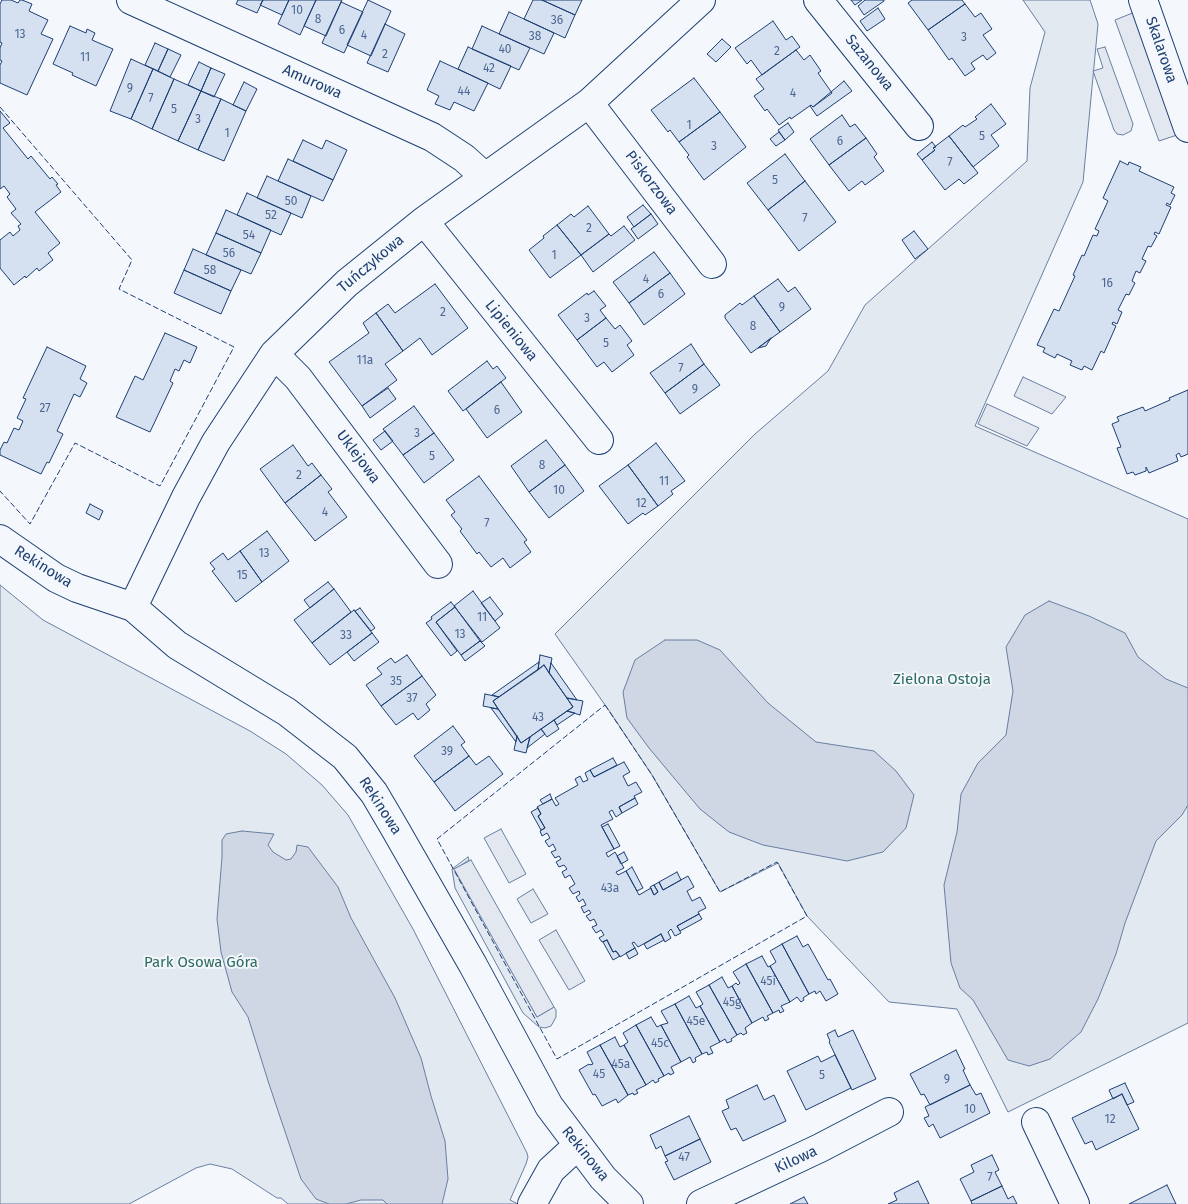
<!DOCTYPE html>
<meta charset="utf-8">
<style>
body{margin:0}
canvas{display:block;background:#f4f7fb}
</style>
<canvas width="1188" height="1204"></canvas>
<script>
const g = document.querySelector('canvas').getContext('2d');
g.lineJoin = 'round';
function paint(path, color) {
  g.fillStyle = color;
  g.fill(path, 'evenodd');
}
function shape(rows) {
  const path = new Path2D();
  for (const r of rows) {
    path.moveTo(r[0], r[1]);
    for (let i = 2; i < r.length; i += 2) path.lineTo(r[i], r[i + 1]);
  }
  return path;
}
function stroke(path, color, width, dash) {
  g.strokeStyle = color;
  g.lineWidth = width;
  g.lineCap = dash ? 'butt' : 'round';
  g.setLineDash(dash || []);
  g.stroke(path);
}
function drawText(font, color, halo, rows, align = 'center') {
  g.font = font + ' "Fira Sans",sans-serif';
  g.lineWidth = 4;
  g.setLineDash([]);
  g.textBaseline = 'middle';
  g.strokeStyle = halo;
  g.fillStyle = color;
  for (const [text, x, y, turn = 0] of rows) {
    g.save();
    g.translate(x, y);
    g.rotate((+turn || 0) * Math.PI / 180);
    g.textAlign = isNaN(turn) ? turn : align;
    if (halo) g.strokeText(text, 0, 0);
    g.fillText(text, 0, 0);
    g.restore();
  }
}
const green = shape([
 [1023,0,1090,0,1098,24,1083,182,975,426,1188,519,1188,1023,1008,1112,957,1009,889,1002,807,916,778,863,720,892,652,775,610,712,555,634,755,434,828,371,865,305,1027,161,1030,88,1045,32,1023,0],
 [0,585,43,620,250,731,286,754,322,785,348,815,413,929,527,1153,528,1157,526,1164,510,1200,518,1204,288,1204,281,1198,277,1198,232,1169,210,1164,196,1168,129,1204,0,1204,0,585],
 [468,857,469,860,455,869,537,1017,554,1007,556,1010,556,1017,551,1026,545,1028,539,1027,523,1013,455,888,452,869,468,857]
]);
const parking = shape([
 [1135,12,1180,134,1159,141,1115,20,1135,12],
 [1105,47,1133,124,1131,131,1123,135,1117,134,1114,130,1093,71,1103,68,1097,49,1105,47],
 [1023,377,1066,397,1052,414,1014,396,1023,377],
 [987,404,1039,428,1027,446,978,424,987,404],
 [501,829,526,874,509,883,484,838,501,829],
 [471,860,554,1007,537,1017,454,869,471,860],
 [533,889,548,914,531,923,517,899,533,889],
 [556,930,585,981,569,990,539,940,556,930]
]);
const water = shape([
 [1049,601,1089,616,1125,633,1138,657,1166,679,1188,688,1188,805,1182,815,1156,841,1125,923,1116,954,1098,999,1081,1032,1050,1059,1029,1066,1008,1060,973,1000,960,988,951,963,944,885,957,832,961,794,978,763,1006,735,1013,691,1006,647,1025,615,1049,601],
 [665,640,697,640,720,650,768,703,816,742,874,751,896,771,914,795,906,828,883,852,847,861,763,845,729,832,700,809,649,748,627,718,623,692,635,660,665,640],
 [242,831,274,834,268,845,273,852,286,860,291,859,296,852,297,845,308,847,338,887,351,918,395,998,421,1058,431,1096,445,1141,448,1179,442,1204,387,1204,383,1200,361,1200,346,1204,329,1204,316,1199,301,1179,269,1084,248,1017,232,992,221,952,217,919,222,857,222,840,226,834,242,831]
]);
const building = shape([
 [2,0,11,0,18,3,20,0,22,0,32,4,29,11,48,20,41,34,53,39,27,95,0,83,0,65,2,61,0,60,0,48,2,43,0,42,0,4,2,0],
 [238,0,263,0,257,13,236,4,238,0],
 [263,0,289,0,282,15,260,5,263,0],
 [289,0,316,0,300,35,278,24,289,0],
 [316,0,342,0,326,36,304,26,316,0],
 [368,0,391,11,371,56,347,45,368,0],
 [533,0,542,0,575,15,565,38,524,19,533,0],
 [542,0,582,0,575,15,542,0],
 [851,0,862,0,855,5,851,0],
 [865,0,884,0,884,1,864,15,858,6,865,0],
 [912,0,962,0,965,4,928,30,908,3,912,0],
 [341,2,363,12,344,53,322,43,341,2],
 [965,4,975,17,981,13,992,29,983,35,996,53,987,60,983,55,971,63,975,69,965,76,952,58,949,60,928,30,965,4],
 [878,8,885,19,867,31,860,21,878,8],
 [509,12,554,33,544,54,499,34,509,12],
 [773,21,786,40,792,36,800,47,762,75,751,60,747,64,735,48,773,21],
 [385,24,405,34,388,72,367,63,385,24],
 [70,26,86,33,87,29,95,33,92,40,113,49,96,86,72,75,73,73,53,64,70,26],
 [482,26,530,48,519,70,472,49,482,26],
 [722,39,731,47,716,62,707,54,722,39],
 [155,43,168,49,158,71,145,65,155,43],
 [468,47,511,66,500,89,458,69,468,47],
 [168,49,181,55,170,77,158,71,168,49],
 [796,50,804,60,810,55,821,71,818,73,832,93,813,107,811,105,791,119,790,117,779,125,767,109,765,111,754,96,764,89,756,79,796,50],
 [131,59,153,69,131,119,110,111,131,59],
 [440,61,488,83,474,111,454,102,450,110,435,104,439,96,427,90,440,61],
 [199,62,211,68,201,91,188,85,199,62],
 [211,68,225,74,214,97,201,91,211,68],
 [153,69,174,79,152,129,131,119,153,69],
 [694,78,720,112,679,142,670,130,668,132,651,110,694,78],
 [174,79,201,91,178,141,152,129,174,79],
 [844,81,852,91,817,116,810,106,811,105,813,107,844,81],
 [244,82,257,89,246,111,233,105,244,82],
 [201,91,221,99,198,150,178,141,201,91],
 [221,99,246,111,224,161,198,150,221,99],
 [991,104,1006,124,991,135,999,146,973,167,949,136,963,125,965,127,977,119,975,117,991,104],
 [0,111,10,123,3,128,28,159,31,156,50,179,52,177,58,184,56,185,61,192,35,212,60,243,48,253,53,260,39,271,37,268,26,278,25,276,14,285,0,268,0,240,10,232,13,236,20,230,18,226,21,224,11,213,16,209,7,197,10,194,4,186,0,189,0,111],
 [720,112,746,147,704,180,687,157,689,155,679,142,720,112],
 [842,115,850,127,855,124,866,138,829,165,810,139,842,115],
 [788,123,794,132,785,140,778,130,788,123],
 [779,132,785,140,776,146,770,139,779,132],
 [949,136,978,173,964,184,959,179,945,190,922,160,935,150,933,148,949,136],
 [866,138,877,154,874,157,884,171,865,185,862,181,849,191,829,165,866,138],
 [303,140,322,149,326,140,347,150,333,180,293,161,303,140],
 [932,142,936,147,933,148,935,150,922,160,917,154,932,142],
 [785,154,805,181,768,210,747,183,785,154],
 [288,159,333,180,323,201,278,181,288,159],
 [1120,161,1128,165,1129,162,1141,167,1139,171,1174,187,1171,193,1175,195,1170,205,1167,203,1166,205,1171,207,1159,234,1155,232,1154,234,1157,236,1151,247,1148,246,1142,259,1146,261,1140,273,1136,271,1132,281,1135,283,1129,295,1126,294,1118,310,1122,312,1117,324,1113,322,1112,324,1116,326,1104,353,1101,351,1092,370,1084,366,1082,370,1070,365,1072,361,1057,354,1055,358,1043,352,1045,348,1037,345,1054,309,1059,311,1075,276,1073,275,1082,255,1084,256,1093,235,1097,236,1099,231,1095,229,1108,201,1103,198,1120,161],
 [267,176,311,196,302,218,257,198,267,176],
 [805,181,836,222,799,251,768,210,805,181],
 [247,193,291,213,281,235,237,215,247,193],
 [643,205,651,214,634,227,627,217,643,205],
 [588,206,609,234,581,255,557,225,571,214,574,217,588,206],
 [226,210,271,230,261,253,216,233,226,210],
 [651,214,658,224,638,239,631,229,651,214],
 [557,225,581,255,550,278,529,250,544,238,543,236,557,225],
 [624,226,635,240,593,272,581,255,609,234,611,236,624,226],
 [914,231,928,249,915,259,902,240,914,231],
 [216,233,261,253,251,274,206,255,216,233],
 [193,249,241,270,231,291,184,270,193,249],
 [654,252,670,273,629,303,613,282,654,252],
 [184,270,231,291,221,314,174,293,184,270],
 [670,273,685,294,644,325,629,303,670,273],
 [778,279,788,292,795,287,811,309,780,332,754,296,778,279],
 [435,284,468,328,432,355,420,338,403,351,376,313,388,304,395,313,435,284],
 [594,291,606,306,600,310,606,318,577,340,558,315,587,293,588,295,594,291],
 [754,296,780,332,751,353,725,318,725,315,740,303,742,305,754,296],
 [376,313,403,351,385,364,397,380,362,406,329,362,369,333,363,323,376,313],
 [606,318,615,329,620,325,632,341,627,345,634,355,612,372,604,362,597,367,577,340,606,318],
 [165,333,197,347,190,363,184,360,179,371,175,369,170,381,173,383,150,432,116,417,135,376,143,380,165,333],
 [771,338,766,346,758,348,771,338],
 [691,344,704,364,665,393,650,373,691,344],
 [47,347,86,366,80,379,87,383,80,397,74,394,57,431,63,434,49,463,47,462,41,474,0,455,0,450,4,442,7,443,14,428,19,430,23,421,17,418,26,399,23,398,47,347],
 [487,361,493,369,497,366,506,378,463,411,448,391,487,361],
 [704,364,720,385,680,414,665,393,704,364],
 [501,382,522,412,487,438,466,409,501,382],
 [388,388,396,399,370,418,362,406,388,388],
 [1188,390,1188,454,1181,457,1179,453,1176,455,1178,461,1149,473,1146,467,1146,471,1135,475,1133,472,1127,474,1117,448,1121,447,1112,424,1119,421,1117,417,1143,407,1145,411,1170,400,1169,398,1188,390],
 [414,406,434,433,403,455,383,429,414,406],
 [385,431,393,441,381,450,373,440,385,431],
 [434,433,454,460,424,483,403,455,434,433],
 [546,440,565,465,529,492,511,466,546,440],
 [656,443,685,481,671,491,673,494,658,506,628,465,656,443],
 [293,445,308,466,312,463,321,475,285,503,260,469,293,445],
 [565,465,584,491,549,518,529,492,565,465],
 [628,465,658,506,645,515,643,513,628,524,599,486,628,465],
 [321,475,332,489,328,492,347,517,315,541,285,503,321,475],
 [479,476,527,540,524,542,531,552,510,568,503,558,491,567,479,552,477,554,460,531,462,529,451,515,455,512,446,500,479,476],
 [90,504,103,511,99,520,86,513,90,504],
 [267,531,289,561,262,582,240,551,267,531],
 [240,551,262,582,236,602,212,571,215,569,210,563,223,553,228,560,240,551],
 [328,582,334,589,310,608,304,600,328,582],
 [334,589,351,612,312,643,294,620,334,589],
 [473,591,500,628,482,642,454,606,473,591],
 [490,597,503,614,495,621,481,603,490,597],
 [451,602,455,607,436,622,457,651,451,656,426,623,432,619,431,617,451,602],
 [455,607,480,641,461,655,436,622,455,607],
 [360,608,375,628,371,631,355,611,360,608],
 [354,610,372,633,330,665,312,643,354,610],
 [372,633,379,642,354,661,347,652,372,633],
 [480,641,485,646,465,661,461,655,480,641],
 [407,655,422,676,381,706,366,685,382,674,377,668,391,658,395,663,407,655],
 [540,655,552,658,549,673,544,665,538,670,540,655],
 [539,662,538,670,499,697,492,695,539,662],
 [551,663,577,700,567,698,549,673,551,663],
 [544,665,573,707,521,743,493,701,544,665],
 [422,676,436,695,426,704,430,710,418,720,413,713,396,725,381,706,422,676],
 [485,694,499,697,493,701,498,709,483,706,485,694],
 [567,698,583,701,580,715,567,711,573,707,567,698],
 [491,708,498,709,517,736,516,742,491,708],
 [567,711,575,713,557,725,554,720,567,711],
 [554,720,559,729,547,737,541,729,554,720],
 [453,726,465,742,461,745,469,756,434,782,414,756,453,726],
 [541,729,545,734,527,748,530,737,541,729],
 [517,736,521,743,530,737,526,753,514,750,517,736],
 [469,756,476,765,489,756,503,774,455,811,434,782,469,756],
 [613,758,617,765,594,777,590,770,613,758],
 [624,762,630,772,623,776,628,786,636,782,642,792,634,796,635,798,619,807,622,813,616,817,612,810,609,812,613,819,601,825,614,849,606,853,608,857,615,852,624,868,616,872,618,875,626,871,639,895,651,888,654,895,658,892,654,885,659,882,663,890,688,876,694,887,687,891,692,901,700,897,706,908,698,912,699,914,677,926,681,933,675,936,671,929,668,932,671,938,665,942,661,934,638,947,634,942,632,943,635,948,620,957,616,951,613,952,607,940,602,942,599,938,604,935,601,930,596,933,592,927,597,925,594,919,590,921,586,916,591,913,589,910,584,913,581,907,586,905,583,899,579,902,576,897,580,894,579,891,573,894,569,888,575,884,570,875,565,878,562,872,567,869,564,865,559,867,556,862,561,859,559,856,555,858,551,852,556,850,553,844,549,847,545,841,550,838,547,833,542,836,540,831,545,828,538,816,541,814,537,807,552,799,556,806,559,804,555,798,578,785,575,779,580,776,583,782,588,780,585,773,590,770,594,777,624,762],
 [550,794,552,799,543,804,540,800,550,794],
 [635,798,638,804,622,813,619,807,635,798],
 [538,808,541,814,538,816,545,828,541,830,531,812,538,808],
 [608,824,620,846,614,849,602,827,608,824],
 [624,852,628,860,621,864,617,856,624,852],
 [632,867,643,888,637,891,626,871,632,867],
 [677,872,681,880,663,890,659,882,677,872],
 [654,885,658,892,654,895,650,887,654,885],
 [699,914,702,919,680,931,677,926,699,914],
 [661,934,664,940,647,949,644,944,661,934],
 [797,936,803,947,808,944,828,980,830,979,838,994,826,1001,820,991,816,994,815,991,809,994,782,944,797,936],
 [607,940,613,952,616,951,620,956,613,960,603,942,607,940],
 [782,944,809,994,803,998,804,1000,801,1002,797,997,790,1002,770,966,776,962,770,951,782,944],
 [635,948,638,954,629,959,626,953,635,948],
 [762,956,768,967,770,966,790,1002,781,1006,784,1011,780,1013,779,1010,773,1013,746,964,762,956],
 [746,964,773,1013,767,1016,769,1019,765,1021,763,1017,752,1023,732,986,736,983,738,985,740,983,733,972,746,964],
 [722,977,728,988,732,986,752,1023,745,1028,747,1033,743,1035,741,1033,737,1035,709,985,722,977],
 [709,985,737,1035,731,1039,732,1041,727,1043,725,1039,720,1042,700,1006,703,1004,696,992,709,985],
 [689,996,696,1008,700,1006,720,1042,710,1047,713,1053,708,1055,707,1052,702,1054,675,1004,689,996],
 [675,1004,702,1054,695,1058,696,1061,693,1063,690,1057,681,1062,661,1025,668,1023,661,1011,675,1004],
 [651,1017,657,1027,661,1025,681,1062,671,1067,674,1073,670,1075,669,1073,664,1076,636,1025,651,1017],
 [636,1025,664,1076,658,1079,659,1081,655,1083,653,1080,646,1085,624,1045,628,1042,623,1033,636,1025],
 [835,1030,838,1037,853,1030,876,1079,852,1090,829,1042,830,1041,827,1034,835,1030],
 [615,1037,620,1047,624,1045,646,1085,636,1090,638,1093,634,1095,633,1093,628,1095,600,1045,615,1037],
 [600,1045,628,1095,618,1103,616,1099,602,1106,595,1094,593,1095,579,1070,589,1064,590,1065,593,1064,587,1052,600,1045],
 [956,1050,965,1069,963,1070,970,1085,930,1105,924,1094,921,1095,910,1074,956,1050],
 [835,1055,851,1088,806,1110,787,1071,818,1056,821,1062,835,1055],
 [1125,1083,1134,1102,1127,1105,1122,1094,1113,1099,1109,1090,1125,1083],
 [757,1085,764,1100,774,1095,786,1121,743,1141,736,1128,731,1130,722,1111,729,1108,726,1100,757,1085],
 [970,1085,976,1095,981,1093,990,1113,940,1138,933,1124,929,1127,924,1118,929,1116,925,1107,970,1085],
 [1122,1094,1139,1129,1096,1150,1092,1141,1085,1144,1072,1118,1122,1094],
 [689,1116,700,1139,665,1156,661,1146,656,1149,650,1135,689,1116],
 [700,1139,711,1162,674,1180,665,1162,668,1161,665,1156,700,1139],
 [992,1155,999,1170,995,1172,1002,1186,971,1201,960,1179,974,1172,971,1165,992,1155],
 [918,1181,929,1204,888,1204,897,1200,894,1193,918,1181],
 [1167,1185,1176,1204,1129,1204,1167,1185],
 [1002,1186,1008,1199,1013,1196,1017,1204,972,1204,971,1201,1002,1186],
 [804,1197,808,1204,790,1204,804,1197]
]);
const minor = shape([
 [131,0,432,137,464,158,485,177],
 [818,0,919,126],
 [1143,0,1188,128],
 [589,103,712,264],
 [424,221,599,440],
 [274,354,298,378,438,564],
 [0,539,56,578,77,588,133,607,177,645,287,712,345,757,374,793,394,827,473,965,549,1106,603,1178,629,1204],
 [133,607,186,497,216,442,274,354,347,283,424,221,589,103,701,0],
 [1036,1122,1075,1204],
 [532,1204,551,1170,577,1146],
 [701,1204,820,1148,889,1112]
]);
const fence = shape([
 [0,107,132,260,119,289,234,347,160,486,75,443,30,524,0,491],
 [605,705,652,775,720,892,777,862,807,916,557,1059,437,839,605,705]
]);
const numberNames = [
 ["10",297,11],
 ["8",318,20],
 ["36",557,21],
 ["6",342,31],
 ["13",20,35],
 ["4",364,36],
 ["38",535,37],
 ["3",964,38],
 ["40",505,50],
 ["2",777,52],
 ["2",385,55],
 ["11",85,58],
 ["42",489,69],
 ["9",130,89],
 ["44",464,92],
 ["4",793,94],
 ["7",151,99],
 ["5",174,110],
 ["3",198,120],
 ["1",689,126],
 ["1",227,134],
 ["5",982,137],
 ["6",840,142],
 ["3",714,147],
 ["7",950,163],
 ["5",775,181],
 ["50",291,202],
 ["52",271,216],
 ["7",805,219],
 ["2",589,229],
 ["54",249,236],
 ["56",229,254],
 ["1",554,256],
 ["58",210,271],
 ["4",646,280],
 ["16",1107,284],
 ["6",661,295],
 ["9",782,308],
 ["2",443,313],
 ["3",587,319],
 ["8",753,327],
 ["5",606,344],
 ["11a",365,361],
 ["7",681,369],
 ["9",695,390],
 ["27",45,409],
 ["6",497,411],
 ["3",417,434],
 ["5",432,457],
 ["8",542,466],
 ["2",299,476],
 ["11",664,482],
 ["10",559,491],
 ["12",641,504],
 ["4",325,513],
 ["7",487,524],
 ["13",264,554],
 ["15",242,576],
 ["11",482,618],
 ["13",460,635],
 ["33",346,636],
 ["35",396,682],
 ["37",412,699],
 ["43",538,718],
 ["39",447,752],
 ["43a",610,889],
 ["45i",768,982],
 ["45g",732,1003],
 ["45e",696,1022],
 ["45c",660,1044],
 ["45a",621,1065],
 ["45",599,1075],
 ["5",822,1076],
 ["9",947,1080],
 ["10",970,1110],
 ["12",1110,1120],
 ["47",684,1158],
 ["7",990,1178]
];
const streetNames = [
 ["Skalarowa",1161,50,71],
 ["Sazanowa",869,63,51],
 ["Amurowa",312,82,24],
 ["Piskorzowa",651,183,53],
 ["Tuńczykowa",371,264,-40],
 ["Lipieniowa",511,331,51],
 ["Uklejowa",358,457,53],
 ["Rekinowa",43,567,32],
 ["Rekinowa",380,806,57],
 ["Rekinowa",585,1154,51],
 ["Kilowa",796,1160,-25]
];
const parkNames = [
 ["Zielona Ostoja",942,680],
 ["Park Osowa Góra",201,963]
];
paint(green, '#e3e9f0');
stroke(green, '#687fa3', 1);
paint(parking, '#e3e8f0');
stroke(parking, '#687fa3', 1);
paint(water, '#cfd7e4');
stroke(water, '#687fa3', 1);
paint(building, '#d5e0f0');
stroke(building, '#1d3f73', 1);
stroke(minor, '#1d3f73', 30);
stroke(minor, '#f4f7fb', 28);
stroke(fence, '#1d3f73', 1, [6, 2.5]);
drawText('12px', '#4b6792', null, numberNames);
drawText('15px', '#1d3f73', '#f4f7fb', streetNames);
drawText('15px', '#2c6c60', '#f4f7fb', parkNames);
</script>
